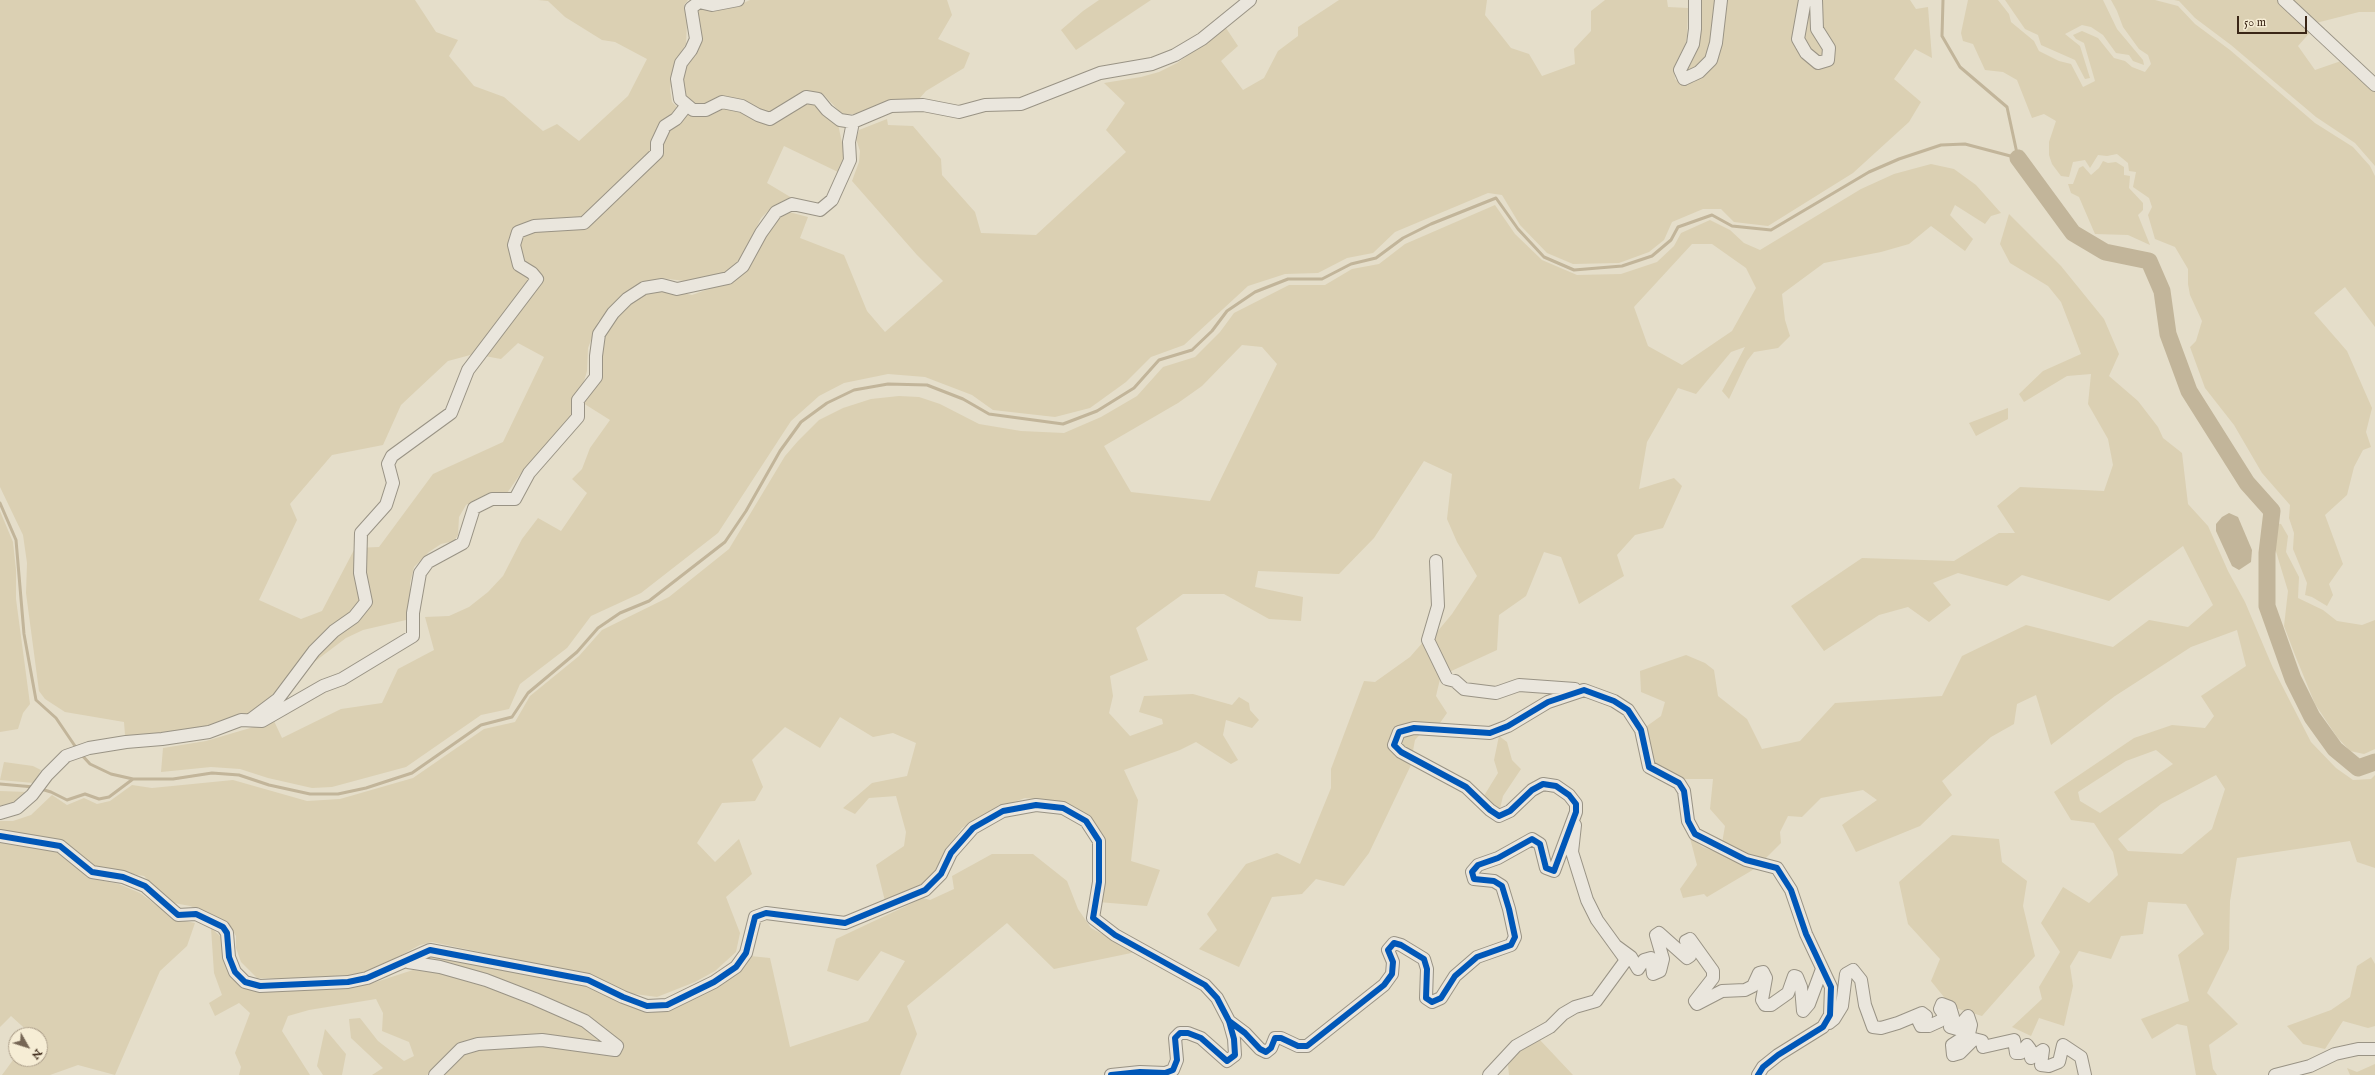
<!DOCTYPE html>
<style>
body{margin:0}
#map{position:relative;width:2375px;height:1075px;overflow:hidden;background:#e5deca;font-family:"IM FELL English",serif}
canvas{display:block}
.north{position:absolute;left:8px;top:1027px;width:40px;height:40px;box-sizing:border-box;background:#f6edd5;border:1px solid #ab9d89;border-radius:50%;rotate:129deg;font-size:11px;font-weight:700;line-height:16px;text-align:center;color:#3a2616}
.north::after{content:'';display:block;margin:auto;width:14px;height:18px;background:#766655;clip-path:polygon(50% 0,100% 100%,50% 72%,0 100%)}
.scale{position:absolute;left:2237px;top:16px;width:70px;height:18px;box-sizing:border-box;border:2px solid #3a2616;border-top:0;padding-left:5px;font-size:12px;line-height:14px;white-space:nowrap;color:#3a2616;-webkit-text-stroke:3px #f6edd5;paint-order:stroke}
</style>
<div id="map">
<canvas width="2375" height="1075"></canvas>
<div class="north">N</div>
<div class="scale">50 m</div>
</div>
<script>
const g = document.querySelector('canvas').getContext('2d');
g.lineJoin = 'round';
function paint(path, color) {
  g.fillStyle = color;
  g.fill(path, 'evenodd');
}
function shape(rows) {
  const path = new Path2D();
  for (const r of rows) {
    path.moveTo(r[0], r[1]);
    for (let i = 2; i < r.length; i += 2) path.lineTo(r[i], r[i + 1]);
  }
  return path;
}
function stroke(path, color, width, dash) {
  g.strokeStyle = color;
  g.lineWidth = width;
  g.lineCap = dash ? 'butt' : 'round';
  g.setLineDash(dash || []);
  g.stroke(path);
}
const green = shape([
 [0,0,415,0,436,32,458,40,449,56,474,86,504,97,543,131,557,124,579,141,628,96,647,59,615,42,602,40,565,17,548,1,538,0,688,0,684,5,687,22,686,44,675,64,670,89,672,102,682,112,723,107,742,111,757,119,807,101,815,105,838,124,845,157,838,172,784,146,767,183,792,198,771,208,761,218,742,258,723,274,684,281,661,278,641,285,615,303,598,322,588,348,587,371,574,416,524,469,507,493,487,495,466,505,459,517,458,535,454,541,441,544,429,552,414,567,410,583,411,607,406,620,363,630,346,638,277,690,255,714,235,717,203,727,160,736,125,735,124,722,65,712,45,699,39,691,26,593,27,563,23,535,0,487],
 [518,343,544,357,503,442,433,474,379,547,355,548,322,611,301,619,259,600,297,520,290,504,332,455,383,445,401,405,448,361,474,354,501,359],
 [750,0,947,0,952,15,938,39,970,53,964,68,926,91,919,99,872,108,854,114,842,114,823,94,809,91,798,96,768,115,704,105,693,106,684,98,682,66,694,53,694,8,699,7,711,10,735,7],
 [1099,0,1151,0,1076,50,1061,30,1083,11],
 [1339,0,1487,0,1485,15,1511,48,1529,54,1542,76,1575,64,1574,49,1591,31,1591,11,1605,0,1667,0,1668,7,1688,8,1687,36,1684,51,1674,68,1675,79,1682,85,1694,82,1705,75,1716,61,1725,0,1800,0,1793,41,1801,56,1818,69,1831,63,1821,27,1820,0,1910,0,1916,9,1928,7,1932,58,1915,49,1894,79,1921,102,1909,122,1853,173,1768,226,1734,222,1721,209,1703,209,1672,222,1664,240,1649,252,1619,263,1573,264,1547,253,1520,225,1502,195,1488,193,1395,232,1373,253,1347,258,1318,273,1285,274,1248,286,1184,345,1151,357,1126,382,1090,408,1055,417,993,410,972,395,925,377,888,374,844,383,819,396,791,421,718,533,641,593,591,616,567,648,520,684,509,709,481,715,406,767,332,787,312,788,268,778,240,769,211,767,161,772,163,748,206,741,274,721,282,738,341,709,382,703,398,669,434,650,425,617,449,616,469,607,488,592,503,576,522,539,538,518,561,531,587,493,572,479,582,469,590,448,610,420,583,403,602,337,616,314,646,291,660,288,692,295,728,282,778,217,789,212,808,217,800,238,844,255,867,311,885,332,943,281,917,255,852,181,859,162,860,151,856,139,859,130,887,119,888,125,913,126,941,159,942,175,975,212,981,233,1036,235,1126,152,1106,130,1125,103,1104,83,1141,77,1159,72,1177,63,1226,28,1238,46,1221,61,1243,90,1264,78,1278,51,1298,36,1298,27],
 [1701,0,1718,0,1709,58,1690,74,1686,70,1700,39],
 [1808,0,1813,0,1824,51,1820,58,1811,52,1803,40],
 [1968,0,1998,0,2009,14,2011,22,2034,41,2039,51,2059,61,2071,64,2083,87,2095,81,2084,43,2076,39,2073,35,2082,31,2098,38,2114,58,2125,61,2132,67,2145,72,2151,64,2148,55,2139,49,2123,27,2117,11,2111,0,2155,0,2178,6,2195,24,2230,50,2315,123,2353,147,2370,166,2375,176,2375,327,2345,287,2314,313,2347,351,2372,408,2366,432,2371,447,2363,450,2354,467,2347,495,2325,515,2343,564,2329,584,2333,595,2327,606,2312,597,2305,595,2307,583,2293,549,2294,533,2289,518,2290,505,2262,473,2234,425,2205,388,2190,347,2196,341,2202,321,2190,295,2188,284,2188,269,2175,247,2155,239,2148,215,2152,207,2149,198,2133,187,2136,172,2129,171,2128,163,2117,154,2107,156,2098,155,2090,168,2085,160,2073,162,2069,177,2061,176,2052,164,2049,155,2049,142,2056,121,2044,114,2032,118,2017,80,2003,72,1985,70,1973,44,1963,41,1961,33],
 [2005,0,2103,0,2117,29,2143,60,2144,65,2133,61,2129,55,2116,53,2103,35,2091,27,2082,25,2065,34,2080,46,2090,78,2085,79,2075,60,2041,45,2038,35,2025,29],
 [2174,0,2277,0,2313,29,2298,46,2315,70,2341,61,2375,91,2375,166,2355,143,2316,117,2231,45,2195,18,2179,1],
 [2292,0,2375,0,2375,12,2359,12,2316,23],
 [2103,161,2108,163,2116,162,2124,167,2124,175,2130,176,2129,188,2143,203,2143,210,2138,215,2150,245,2128,235,2095,234,2079,197,2071,193,2068,184,2073,184,2079,168,2083,166,2091,175,2099,168],
 [1931,164,1954,169,1976,185,2001,213,1991,216,1985,224,1955,205,1950,215,1973,239,1965,251,1931,226,1909,244,1881,252,1824,263,1782,294,1785,320,1790,336,1778,348,1754,352,1747,361,1729,399,1722,391,1745,347,1731,352,1696,394,1678,388,1647,442,1639,489,1674,478,1682,486,1663,528,1635,535,1617,555,1624,576,1579,604,1561,557,1544,552,1526,596,1499,615,1497,650,1447,673,1432,638,1452,614,1477,576,1457,542,1447,519,1452,474,1424,461,1374,538,1339,574,1258,571,1255,587,1303,597,1301,621,1269,619,1224,594,1183,594,1136,628,1148,660,1110,676,1113,696,1109,713,1130,736,1163,724,1162,719,1139,712,1144,696,1193,694,1232,705,1239,697,1249,703,1250,710,1259,720,1252,728,1226,720,1223,735,1238,760,1231,764,1196,742,1180,750,1124,770,1138,800,1131,861,1160,870,1147,906,1098,902,1103,840,1060,802,1025,798,995,809,962,828,943,854,935,873,921,887,885,901,876,865,904,846,906,832,896,796,869,798,855,814,843,808,872,783,907,776,916,743,893,733,873,737,840,717,820,748,785,727,752,760,763,787,755,801,722,803,697,843,715,862,739,839,752,874,726,897,740,933,736,952,715,971,695,982,657,997,627,993,594,976,432,942,420,945,366,974,282,979,257,978,241,962,236,948,236,936,229,925,215,916,190,906,174,903,157,890,144,876,92,867,60,843,0,831,0,821,13,821,31,815,52,795,67,805,84,798,97,804,110,801,132,785,152,788,233,780,307,801,340,799,413,778,484,729,515,722,530,696,579,656,602,630,669,597,729,549,785,456,798,441,819,420,843,408,871,399,899,396,919,397,940,404,979,424,1021,431,1064,433,1101,417,1137,396,1163,367,1195,357,1220,332,1234,313,1289,285,1325,285,1352,269,1379,264,1405,244,1495,205,1515,234,1542,260,1577,275,1621,274,1657,262,1674,246,1681,233,1710,220,1730,230,1744,243,1760,250,1861,189,1894,174],
 [1692,244,1712,244,1746,268,1756,288,1732,331,1682,365,1648,346,1634,307],
 [1242,345,1262,347,1277,364,1210,501,1131,492,1104,446,1178,403,1202,386],
 [2009,214,2061,266,2104,319,2119,354,2109,376,2138,401,2158,427,2163,438,2182,453,2188,504,2208,526,2228,571,2245,602,2273,668,2311,742,2336,768,2353,780,2371,779,2375,775,2375,868,2357,862,2350,841,2237,858,2230,901,2229,949,2207,993,2238,1024,2209,1045,2213,1069,2217,1075,2196,1075,2187,1026,2177,1024,2152,1039,2141,1019,2189,1001,2178,955,2204,934,2186,904,2148,902,2143,934,2121,936,2111,959,2079,951,2070,966,2073,986,2064,1026,2039,1018,2031,1036,2012,1027,2042,999,2039,987,2060,952,2041,923,2063,887,2089,903,2118,875,2113,852,2094,823,2071,820,2054,792,2134,738,2172,725,2205,728,2214,716,2201,696,2246,666,2237,630,2191,647,2115,696,2051,745,2036,695,2017,704,2014,724,1991,737,1942,781,1952,795,1920,826,1856,852,1842,825,1877,800,1863,790,1821,798,1802,817,1788,816,1780,832,1781,843,1765,859,1746,855,1722,843,1725,826,1710,809,1713,779,1682,779,1653,763,1647,726,1661,716,1665,702,1641,692,1640,671,1686,655,1705,663,1714,670,1718,696,1747,719,1762,749,1800,741,1835,703,1942,696,1962,656,2026,625,2113,647,2149,620,2188,627,2213,605,2183,546,2109,601,2022,575,2007,586,1958,573,1933,583,1951,605,1929,622,1908,607,1879,615,1824,651,1791,606,1862,558,1954,561,1999,533,2015,533,1997,506,2020,487,2104,491,2113,465,2108,439,2088,404,2091,374,2067,376,2024,402,2019,394,2043,371,2081,354,2061,302,2048,286,2010,263,2000,244],
 [2156,750,2173,764,2100,813,2080,801,2078,792,2126,761],
 [2216,775,2225,789,2212,829,2182,854,2128,851,2118,839,2161,804],
 [2008,408,2008,419,1976,436,1969,423],
 [0,511,13,542,16,570,16,599,30,704,23,713,18,729,0,732],
 [2275,523,2281,524,2288,536,2286,552,2299,577,2298,598,2323,610,2337,621,2362,625,2375,620,2375,749,2364,754,2350,751,2337,737,2315,704,2295,655,2284,626,2288,591,2274,545],
 [1424,641,1440,679,1436,696,1447,713,1440,723,1415,724,1399,729,1396,752,1411,765,1369,853,1344,886,1316,879,1302,894,1272,897,1239,967,1199,949,1217,930,1207,914,1246,864,1277,853,1300,864,1331,788,1331,769,1364,681,1375,682,1410,657],
 [1423,731,1415,740,1412,756,1397,745,1401,734],
 [1499,736,1507,742,1512,760,1521,769,1503,796,1499,813,1482,799,1498,773,1494,760],
 [4,762,33,766,41,770,34,783,0,780],
 [0,791,27,792,14,804,0,808],
 [1952,835,1999,839,2002,862,2027,881,2023,906,2035,956,1982,1016,1952,1007,1931,981,1940,959,1908,924,1899,882],
 [1690,838,1703,847,1756,868,1707,897,1704,894,1683,898,1680,889,1697,865],
 [0,841,58,851,88,878,119,884,140,893,175,919,195,923,187,946,160,971,115,1075,78,1065,50,1075,2,1075,16,1056,16,1059,40,1059,40,1035,32,1035,11,1016,0,1027],
 [992,854,1033,854,1067,881,1078,909,1091,928,1136,952,1054,969,1007,923,907,1006,917,1034,900,1075,442,1075,464,1052,481,1048,499,1049,517,1046,543,1046,618,1056,621,1044,602,1031,421,960,437,954,585,986,649,1013,669,1009,716,988,739,971,750,956,770,958,790,1047,868,1021,905,961,881,951,858,981,827,971,836,939,923,898,930,900,954,889,952,876],
 [211,928,221,937,226,962,247,988,259,992,350,987,370,984,413,970,439,973,485,985,532,1003,583,1026,608,1045,539,1036,469,1040,455,1046,427,1075,372,1075,383,1068,351,1038,349,1019,360,1018,378,1041,404,1061,414,1056,409,1042,382,1031,383,1013,376,999,309,1010,288,1016,282,1031,310,1075,239,1075,241,1067,235,1053,250,1013,239,1003,215,1016,209,1003,222,995,214,973],
 [2371,957,2375,964,2375,1026,2368,1028,2343,1021,2325,1049,2303,1044,2287,1026,2331,1010,2350,997,2357,966],
 [325,1029,346,1054,342,1075,323,1075,317,1066],
 [1540,1040,1573,1075,1509,1075,1508,1065,1519,1050],
 [2375,1064,2375,1075,2350,1075,2347,1068,2357,1072]
]);
const water = shape([
 [2229,513,2238,517,2252,550,2251,562,2239,570,2232,566,2216,531,2216,524,2222,517]
]);
const stream = shape([
 [0,503,16,540,24,634,36,700,56,718,77,749],
 [80,753,90,764,111,774,133,779],
 [0,784,34,787],
 [41,789,51,792,67,800,85,794,99,799,109,797,133,779,173,779,212,773,239,775,269,785,310,794,338,794,366,788,412,773,481,725,512,717,528,693,577,652,598,628,620,613,649,601,725,542,746,511,780,451,801,422,827,403,854,390,888,384,927,385,963,399,989,414,1063,424,1097,411,1134,388,1159,360,1192,350,1212,331,1227,311,1255,292,1288,279,1322,279,1351,264,1376,258,1403,238,1431,224,1496,198,1518,229,1544,257,1574,270,1622,266,1652,256,1671,240,1678,227,1712,215,1732,226,1771,230,1869,172,1899,159,1941,145,1965,144,2018,158,2007,107,1960,67,1942,36,1943,0]
]);
const river = shape([
 [2018,158,2073,233,2105,252,2149,261,2162,291,2168,334,2189,391,2247,483,2272,511,2267,553,2267,606,2293,679,2312,717,2335,749,2358,768,2375,762]
]);
const minor = shape([
 [738,0,712,5,699,2,691,8,696,39,691,50,681,63,677,79,680,99,693,110,706,110,722,102,742,106,758,115,770,119,806,97,818,99,827,110,840,120,853,122],
 [1695,0,1695,29,1693,44,1680,70,1684,79,1699,72,1711,60,1716,43,1721,0],
 [1805,0,1798,39,1806,53,1818,63,1828,60,1829,48,1817,29,1816,0],
 [2284,0,2375,85],
 [1436,561,1438,606,1428,640,1447,679,1455,681,1464,689,1496,693,1519,685,1575,689],
 [250,720,278,699,314,651,334,631,354,617,366,602,360,573,361,533,386,505,393,483,388,464,392,456,451,413,468,370,537,279,532,273,519,265,514,245,518,232,534,226,584,223,657,153,657,143,665,126,676,119,687,105],
 [0,813,17,808,32,795,47,775,66,756,89,748,126,742,162,739,209,732,241,720,262,721,323,686,342,679,413,636,413,613,420,573,428,562,463,543,474,508,492,499,515,499,529,473,578,417,578,400,596,377,596,356,599,334,613,313,627,299,644,288,662,285,677,289,728,278,743,266,761,233,776,212,792,204,820,210,832,200,850,160,849,142,853,122,891,106,923,105,959,112,985,105,1021,104,1100,73,1152,64,1175,55,1202,39,1250,0],
 [0,836,60,846,92,872,123,877,145,886,178,915,196,914,223,927,227,933,229,957,235,972,245,982,260,986,348,982,367,978,430,950,588,980,623,997,647,1006,667,1005,714,982,736,967,746,953,755,917,766,913,845,923,925,890,941,874,951,853,973,828,1003,811,1036,805,1063,808,1086,821,1099,841,1099,882,1093,918,1115,935,1205,985,1217,998,1229,1021,1234,1039,1235,1055,1227,1061,1201,1038,1188,1033,1180,1033,1175,1038,1177,1060,1173,1070,1165,1073,1140,1072,1111,1075],
 [1616,946,1631,957,1638,969,1644,960,1651,958,1653,974,1660,971,1663,959,1656,935,1659,933,1687,958,1690,956,1686,941,1690,939,1713,971,1713,978,1695,1001,1697,1004,1722,991,1745,990,1753,986,1759,973,1763,972,1766,978,1762,1000,1765,1005,1771,1005,1788,993,1794,976,1797,977,1801,987,1803,1011,1809,1004,1822,969],
 [408,962,440,967,486,980,535,999,585,1021,617,1046,615,1050,542,1040,478,1044,461,1049,435,1075],
 [1229,1021,1245,1033,1260,1049,1266,1052,1271,1048,1275,1038,1281,1038,1298,1046,1307,1046,1384,985,1392,974,1393,962,1388,950,1394,943,1401,945,1424,959,1427,969,1426,998,1432,1002,1441,998,1455,976,1477,957,1511,945,1515,937,1509,909,1502,886,1494,881,1474,879,1472,872,1478,865,1498,858,1532,839,1540,844,1546,868,1554,871,1576,812,1576,804,1569,795,1556,786,1543,784,1532,790,1510,811,1499,816,1490,810,1466,787,1401,752,1394,745,1399,732,1414,728,1490,733,1508,726,1548,702,1584,690,1614,701,1628,710,1641,730,1649,767,1679,783,1684,791,1688,821,1695,834,1746,860,1777,868,1791,890,1806,934,1831,987,1830,1015,1823,1027,1778,1055,1763,1067,1758,1075],
 [1829,1023,1834,1019,1842,1006,1846,974,1853,970,1861,980,1865,1005,1873,1027,1881,1028,1898,1023,1922,1013,1926,1016,1919,1022,1921,1026,1929,1026,1940,1021,1945,1016,1940,1009,1942,1004,1950,1007,1953,1017,1950,1027,1957,1029,1968,1016,1971,1025,1969,1034,1952,1045,1953,1055,1960,1053,1974,1039,1982,1041,1983,1047,2014,1040,2016,1053,2021,1053,2027,1045,2030,1049,2031,1058,2043,1050,2041,1065,2049,1066,2059,1062,2063,1045,2081,1057,2085,1075],
 [1489,1075,1516,1046,1550,1027,1563,1014,1575,1007,1596,1001,1626,960,1597,920,1587,900,1572,852,1575,825],
 [2275,1075,2310,1066,2335,1054,2358,1049,2375,1049]
]);
const cycleway = shape([
 [0,836,60,846,92,872,123,877,145,886,178,915,196,914,223,927,227,933,229,957,235,972,245,982,260,986,348,982,367,978,430,950,588,980,623,997,647,1006,667,1005,714,982,736,967,746,953,755,917,766,913,845,923,925,890,941,874,951,853,973,828,1003,811,1036,805,1063,808,1086,821,1099,841,1099,882,1093,918,1115,935,1205,985,1217,998,1229,1021,1234,1039,1235,1055,1227,1061,1201,1038,1188,1033,1180,1033,1175,1038,1177,1060,1173,1070,1165,1073,1140,1072,1111,1075],
 [1229,1021,1245,1033,1260,1049,1266,1052,1271,1048,1275,1038,1281,1038,1298,1046,1307,1046,1384,985,1392,974,1393,962,1388,950,1394,943,1401,945,1424,959,1427,969,1426,998,1432,1002,1441,998,1455,976,1477,957,1511,945,1515,937,1509,909,1502,886,1494,881,1474,879,1472,872,1478,865,1498,858,1532,839,1540,844,1546,868,1554,871,1576,812,1576,804,1569,795,1556,786,1543,784,1532,790,1510,811,1499,816,1490,810,1466,787,1401,752,1394,745,1399,732,1414,728,1490,733,1508,726,1548,702,1584,690,1614,701,1628,710,1641,730,1649,767,1679,783,1684,791,1688,821,1695,834,1746,860,1777,868,1791,890,1806,934,1831,987,1830,1015,1823,1027,1778,1055,1763,1067,1758,1075]
]);
paint(green, '#dbd0b3');
paint(water, '#c2b59a');
stroke(stream, '#c2b59a', 3);
stroke(river, '#c2b59a', 17);
stroke(minor, '#999385', 14);
stroke(minor, '#eae6dd', 12);
stroke(cycleway, '#0057b8', 6);
</script>
